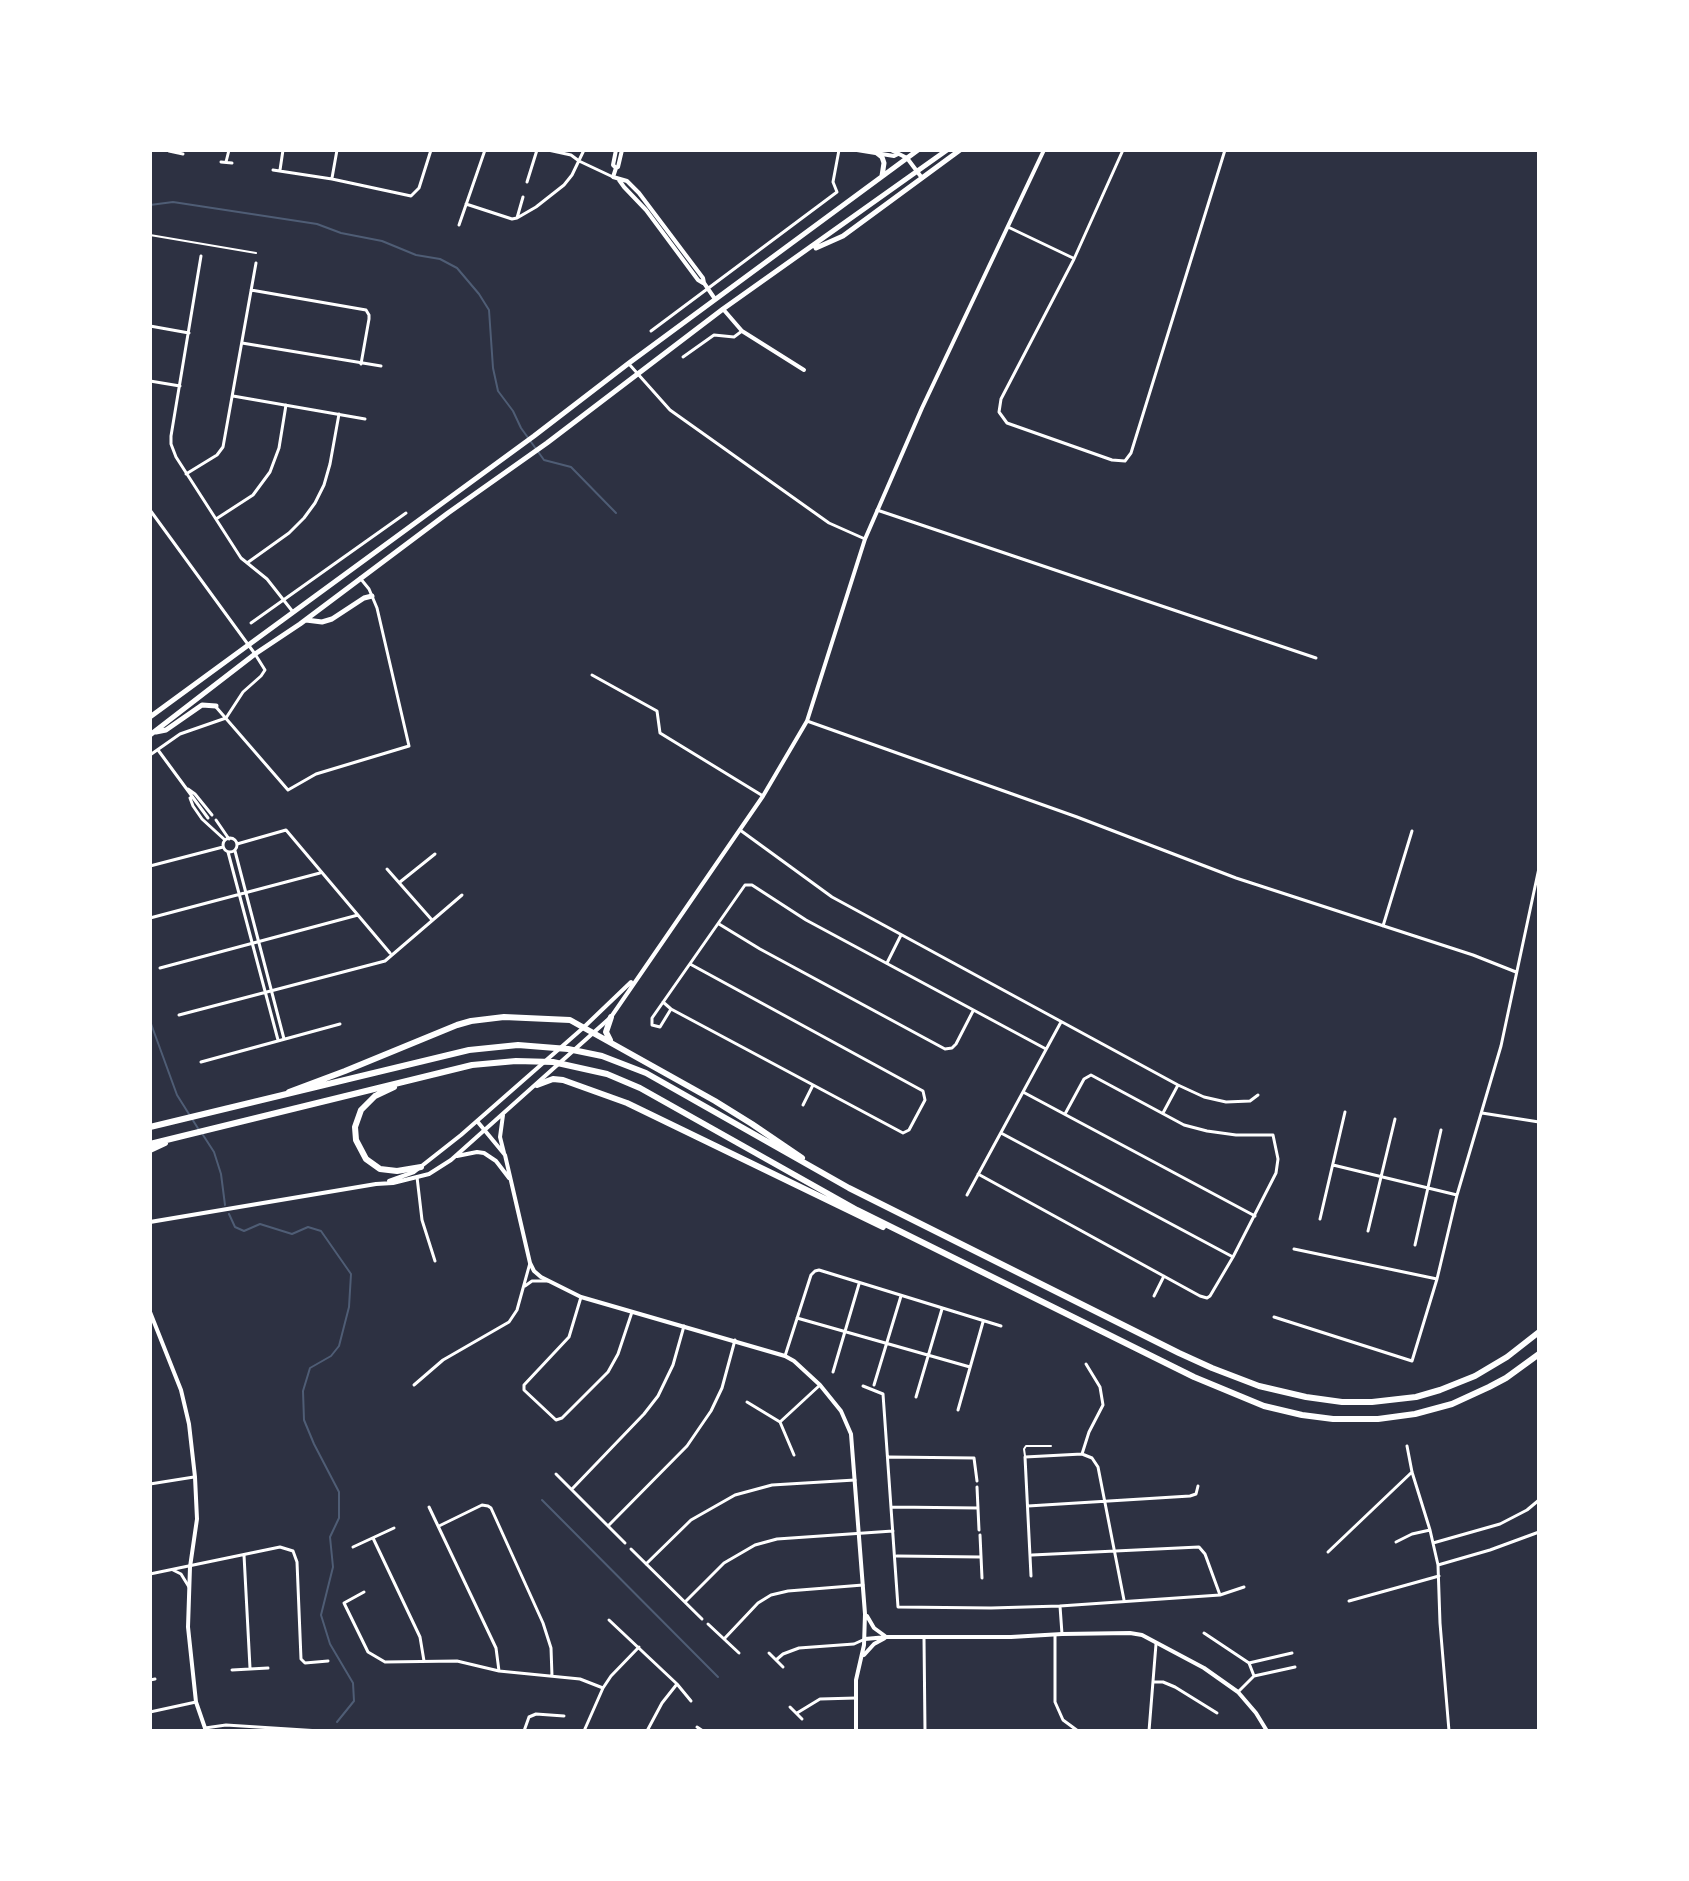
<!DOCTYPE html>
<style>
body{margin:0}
#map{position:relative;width:1689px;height:1881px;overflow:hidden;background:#2d3142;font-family:Georgia,serif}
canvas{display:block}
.frame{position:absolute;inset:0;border:152px solid #fff;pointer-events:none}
</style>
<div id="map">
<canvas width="1689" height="1881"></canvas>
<div class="frame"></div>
</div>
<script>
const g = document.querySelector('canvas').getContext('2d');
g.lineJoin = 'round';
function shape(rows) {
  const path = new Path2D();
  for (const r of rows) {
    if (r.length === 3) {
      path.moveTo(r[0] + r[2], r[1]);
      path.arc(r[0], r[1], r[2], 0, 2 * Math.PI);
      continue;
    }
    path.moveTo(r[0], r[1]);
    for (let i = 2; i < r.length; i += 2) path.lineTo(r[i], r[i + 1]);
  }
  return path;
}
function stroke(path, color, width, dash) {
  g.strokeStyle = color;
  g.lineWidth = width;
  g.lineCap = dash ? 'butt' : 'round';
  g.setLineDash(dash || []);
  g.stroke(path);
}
const stream = shape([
 [150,205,173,202,317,224,341,233,382,241,416,255,440,259,457,268,479,294,489,310,493,368,498,391,513,411,521,428,544,460,571,467,616,513],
 [150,1021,177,1095,199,1130],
 [203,1135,214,1152,221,1174,225,1205],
 [229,1214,235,1227,244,1231,260,1224,292,1234,308,1227,321,1231,351,1274,349,1307,339,1346,331,1356,310,1368,303,1391,304,1420,314,1444,339,1492,339,1518,330,1537,333,1567,321,1615,330,1644,353,1683,354,1701,337,1722],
 [542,1500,718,1677]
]);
const service = shape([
 [150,235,256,253],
 [1025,1456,1024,1449,1026,1446,1051,1446]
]);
const minor = shape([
 [548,150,571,155,579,161,613,177],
 [1123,150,1074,259,1001,399,999,412,1007,423,1112,460,1125,461,1131,453,1225,150],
 [169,151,183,154],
 [221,162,232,163],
 [226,162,229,150],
 [273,170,332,179,411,196,419,188,431,150],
 [280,170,283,150],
 [332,178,337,150],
 [527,182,537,150],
 [466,204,512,219,517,218,536,207,564,185,572,175,584,150],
 [517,218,523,197],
 [459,225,485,150],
 [1008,227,1073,258],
 [201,256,171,436,171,444,176,457,241,558,267,579,293,612],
 [251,290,366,310,369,315,369,319,361,364],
 [150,326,189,333],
 [651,331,837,192,833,182,839,150],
 [242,343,381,366],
 [683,357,714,335,734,337,742,331],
 [629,364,670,410,829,523,865,539],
 [150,381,180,386],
 [233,396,365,419],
 [186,474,217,455,223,447,256,263],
 [150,510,255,654,265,670,261,676,243,692,226,718,180,734,150,755],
 [877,510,1316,658],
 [216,519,253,495,270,472,279,448,286,405],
 [247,563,289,533,304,518,315,503,324,485,330,464,339,414],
 [251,623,406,513],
 [592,675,657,711,660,733,763,796],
 [216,707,288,790,316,774,409,746,377,608,369,589,360,578],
 [807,721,1077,817,1236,878,1473,955,1516,972],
 [158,750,208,818],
 [188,789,195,794,212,815],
 [190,798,193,806,202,819,225,840],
 [216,820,229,839],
 [740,830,832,897,1178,1085,1204,1097,1226,1102,1250,1101,1258,1095],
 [230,845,7],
 [237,844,286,830,390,953],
 [235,851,284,1039],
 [228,852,278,1040],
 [150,866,223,847],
 [387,869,432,920],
 [400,882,435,854],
 [150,918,320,873],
 [719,924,760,949,945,1049,952,1048,956,1044,973,1011],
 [1383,926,1412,831],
 [887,963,901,935],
 [160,968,358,915],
 [663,1002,671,1009,903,1133,909,1130,925,1100,923,1091,690,964],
 [671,1009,660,1027,652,1025,652,1018,745,885,752,885,806,920,1046,1049],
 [179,1015,385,961,462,895],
 [201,1062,340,1024],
 [1023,1092,1255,1216],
 [803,1105,813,1085],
 [1163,1113,1178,1085],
 [1482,1113,1539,1122],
 [1001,1133,1233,1257],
 [1333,1165,1457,1195],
 [978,1174,1200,1296,1207,1298,1210,1296,1233,1257,1276,1173,1278,1159,1273,1135,1236,1135,1207,1131,1184,1125,1091,1075,1084,1079,1065,1114],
 [417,1177,422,1220,435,1261],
 [967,1195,1061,1022],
 [1320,1219,1345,1112],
 [1368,1231,1395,1119],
 [1415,1245,1441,1130],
 [1294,1249,1437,1279],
 [525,1286,532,1281,548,1281],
 [1154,1296,1164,1276],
 [581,1297,569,1337,524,1385,524,1390,556,1420,562,1418,608,1372,618,1354,632,1312],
 [1274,1317,1412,1361,1437,1279,1457,1195,1501,1046,1539,868],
 [797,1318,970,1367],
 [785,1356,811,1275,815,1271,819,1270,1001,1326],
 [833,1372,859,1284],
 [414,1385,443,1360,509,1322,517,1310,530,1263],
 [874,1385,901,1296],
 [863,1386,883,1394,898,1607,991,1608,1060,1606,1220,1595,1244,1587],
 [916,1397,942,1309],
 [747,1402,780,1422,794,1455],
 [958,1410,983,1322],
 [780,1422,820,1385],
 [1407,1446,1412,1472,1430,1530,1438,1565,1440,1623,1449,1731],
 [1082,1454,1089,1432,1103,1405,1100,1387,1086,1364],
 [889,1457,974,1458,977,1481],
 [556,1474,625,1543],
 [150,1484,194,1477],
 [977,1487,979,1530],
 [572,1489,644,1414,658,1396,673,1365,684,1326],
 [1028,1506,1190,1496,1196,1494,1198,1486],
 [429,1507,496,1648,499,1671],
 [892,1507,978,1508],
 [439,1526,482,1505,488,1506,491,1508,543,1623,551,1648,552,1676],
 [608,1526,687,1446,711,1411,722,1388,735,1340],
 [980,1535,982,1578],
 [373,1538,420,1637,424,1661],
 [1396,1542,1412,1534,1430,1530],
 [1433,1543,1500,1524,1527,1510,1539,1500],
 [353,1547,394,1528],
 [631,1549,702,1619],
 [1328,1552,1412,1472],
 [244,1555,250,1668],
 [1032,1555,1199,1547,1205,1554,1220,1595],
 [897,1556,981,1557],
 [646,1564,691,1520,735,1495,772,1485,855,1480],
 [1438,1565,1490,1550,1539,1532],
 [173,1570,181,1574,189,1587],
 [150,1574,280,1547,293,1551,297,1562,301,1659,305,1663,328,1661],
 [1031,1576,1025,1457,1082,1454,1092,1458,1098,1467,1124,1600],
 [364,1592,344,1603,368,1652,385,1662,457,1661,499,1671,580,1679,603,1688],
 [1349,1601,1439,1576],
 [685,1602,724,1563,755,1545,777,1539,893,1531],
 [1060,1606,1062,1634],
 [609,1620,677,1684,691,1701],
 [708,1624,739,1653],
 [1204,1633,1249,1663,1254,1676],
 [1055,1635,1055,1702,1063,1720,1078,1731],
 [924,1638,925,1731],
 [724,1639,758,1603,771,1595,788,1591,863,1585],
 [769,1653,783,1667],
 [776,1660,783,1654,799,1648,854,1644,865,1639],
 [1249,1663,1292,1653],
 [232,1670,268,1668],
 [150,1680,155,1679],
 [1154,1682,1163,1682,1175,1687,1217,1713],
 [1238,1692,1254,1676,1295,1667],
 [790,1707,802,1719],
 [150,1712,196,1702],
 [797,1713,820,1699,856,1698],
 [697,1727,703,1731],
 [205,1728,226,1725,320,1731],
 [524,1731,529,1717,536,1714,564,1716],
 [584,1731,603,1688,611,1676,639,1647],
 [647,1731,662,1703,677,1684],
 [1149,1731,1156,1644]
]);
const tertiary = shape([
 [622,150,618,167,616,168,613,177,627,181,639,193,703,278,704,283,715,299],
 [857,150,894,156,898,154],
 [891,150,907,158,922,178],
 [616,168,613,165,616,150],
 [619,180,624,187,646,210,698,280,703,283],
 [723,309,742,331,804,370],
 [503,1115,500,1137,504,1153],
 [477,1121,505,1155,530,1263,534,1271,541,1277,581,1297,785,1356,794,1361,820,1385,841,1411,851,1434,865,1614,864,1645,856,1680,856,1731],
 [457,1156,477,1152,484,1153,496,1161,509,1178],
 [389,1181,414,1172,461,1135,583,1028,631,982],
 [376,1184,393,1183,429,1174,451,1160,611,1017,763,796,807,721,865,539,922,408,1044,150],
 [150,1222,376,1184],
 [150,1312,181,1390,189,1424,195,1477,197,1519,190,1567,188,1627,196,1702,206,1731],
 [867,1616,874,1628,885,1636],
 [865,1639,887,1637,1011,1637,1062,1634,1130,1633,1142,1635,1204,1668,1238,1692,1256,1713,1267,1731],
 [864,1655,874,1644,885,1638]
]);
const primary = shape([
 [877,153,882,157,884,163,882,176],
 [816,248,843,236,960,150],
 [306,620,322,622,332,619,364,598,372,596],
 [150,717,534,436,629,363,918,150],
 [156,732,166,730,202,705,216,706],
 [150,735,255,654,300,624,448,513,547,443,723,309,947,150]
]);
const motorway = shape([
 [610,1040,606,1032,611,1017],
 [537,1085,553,1079,563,1080,627,1103,883,1227],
 [394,1087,375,1096,361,1110,355,1127,356,1140,366,1159,380,1169,397,1171,421,1167],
 [289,1092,345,1071,457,1025,471,1021,504,1017,570,1020,715,1101,752,1124,802,1158],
 [150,1127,469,1050,518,1045,568,1049,602,1056,646,1073,849,1188,1179,1353,1212,1368,1259,1386,1306,1397,1342,1402,1372,1402,1416,1397,1440,1390,1475,1376,1507,1357,1539,1332],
 [150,1144,472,1065,516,1061,553,1062,607,1074,640,1088,857,1210,1194,1377,1264,1406,1302,1415,1333,1419,1378,1419,1415,1414,1452,1404,1489,1387,1506,1378,1539,1354],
 [150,1150,165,1143]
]);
stroke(stream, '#4f5d75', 2);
stroke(service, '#fff', 2);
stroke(minor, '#fff', 3);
stroke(tertiary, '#fff', 4);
stroke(primary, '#fff', 5);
stroke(motorway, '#fff', 6);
</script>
